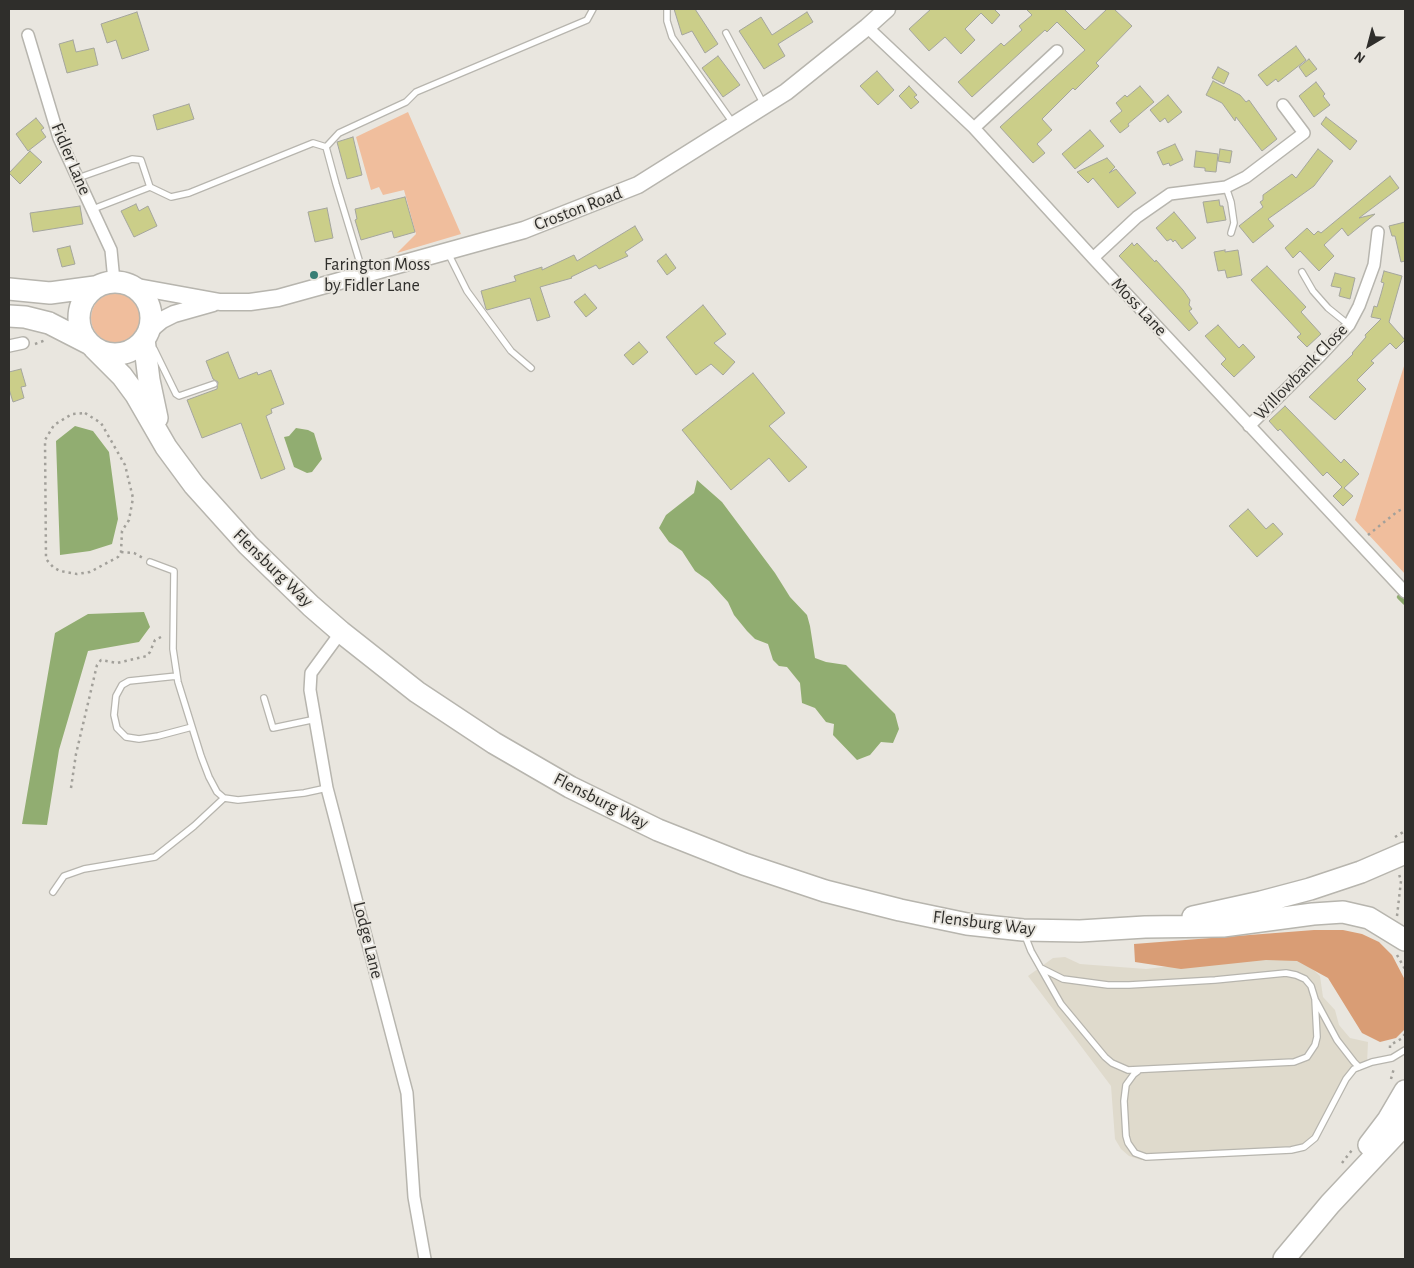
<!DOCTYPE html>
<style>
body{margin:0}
#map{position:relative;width:1414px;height:1268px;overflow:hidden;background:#e9e6df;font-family:"Alegreya Sans",sans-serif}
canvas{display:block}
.frame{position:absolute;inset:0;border:10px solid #2f2e2b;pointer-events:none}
.north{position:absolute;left:1344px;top:20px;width:50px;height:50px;-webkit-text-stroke:4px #e9e6df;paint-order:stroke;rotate:217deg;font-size:14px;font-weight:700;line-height:20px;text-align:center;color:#2f2e2b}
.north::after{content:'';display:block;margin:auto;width:18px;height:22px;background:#2f2e2b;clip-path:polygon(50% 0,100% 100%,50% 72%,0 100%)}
</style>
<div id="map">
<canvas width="1414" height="1268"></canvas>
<div class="frame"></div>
<div class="north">N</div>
</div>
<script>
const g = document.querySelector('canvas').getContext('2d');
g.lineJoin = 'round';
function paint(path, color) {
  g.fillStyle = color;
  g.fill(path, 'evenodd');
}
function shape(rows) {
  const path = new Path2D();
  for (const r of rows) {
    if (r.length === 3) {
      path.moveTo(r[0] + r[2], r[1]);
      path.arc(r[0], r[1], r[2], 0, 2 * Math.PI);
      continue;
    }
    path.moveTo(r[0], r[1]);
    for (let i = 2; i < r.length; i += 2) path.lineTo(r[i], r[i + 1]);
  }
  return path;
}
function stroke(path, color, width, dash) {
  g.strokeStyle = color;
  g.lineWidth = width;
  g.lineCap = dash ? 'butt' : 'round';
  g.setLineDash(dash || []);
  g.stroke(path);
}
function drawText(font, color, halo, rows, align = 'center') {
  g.font = font + ' "Alegreya Sans",sans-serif';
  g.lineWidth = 4;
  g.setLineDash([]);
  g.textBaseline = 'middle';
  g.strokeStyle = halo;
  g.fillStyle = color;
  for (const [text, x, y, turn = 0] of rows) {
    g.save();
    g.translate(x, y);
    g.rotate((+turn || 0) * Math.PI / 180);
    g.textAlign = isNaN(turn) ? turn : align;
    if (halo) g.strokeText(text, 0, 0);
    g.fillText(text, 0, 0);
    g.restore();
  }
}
const built = shape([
 [1288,953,1304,961,1320,976,1323,997,1335,1010,1339,1025,1350,1038,1368,1042,1367,1063,1354,1070,1349,1079,1319,1134,1301,1148,1286,1150,1141,1160,1129,1156,1121,1149,1115,1139,1111,1086,1028,976,1053,958,1065,957,1080,964,1146,969]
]);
const green = shape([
 [408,112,461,234,397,253,416,234,404,190,383,195,379,187,371,190,356,137],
 [116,318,25],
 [1405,363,1405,574,1355,520]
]);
const forest = shape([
 [1314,930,1343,930,1362,934,1379,942,1392,955,1405,980,1405,1029,1396,1038,1380,1042,1362,1033,1328,978,1297,961,1266,960,1181,969,1135,962,1134,944]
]);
const water = shape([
 [75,426,93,431,109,452,118,519,112,544,90,551,60,555,56,441],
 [296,428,308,430,314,433,322,459,312,472,307,473,294,467,284,437,289,436],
 [697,480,722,502,775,573,790,597,807,615,810,626,815,658,826,662,846,665,895,714,899,729,893,743,881,742,870,755,857,760,833,735,834,724,826,722,815,708,802,703,800,683,787,667,779,666,773,660,768,644,755,639,747,631,734,615,728,602,709,581,695,571,682,551,669,542,659,528,666,515,694,493],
 [144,612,150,627,139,642,88,651,59,750,47,825,22,824,55,633,88,614]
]);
const stream = shape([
 [1399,597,1405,603]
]);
const building = shape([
 [674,9,695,9,718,44,705,53,692,31,682,35,674,9],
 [931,9,994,9,1000,15,992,24,981,13,965,29,975,40,961,54,945,37,929,51,909,29,931,9],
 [1026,9,1064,9,1085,30,1107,9,1114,9,1132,26,1096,63,1099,66,1075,90,1073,88,1042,119,1052,130,1037,144,1045,153,1033,163,1000,127,1085,50,1057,22,1047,32,1045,30,972,97,958,82,1001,43,1004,46,1022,30,1019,26,1032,15,1026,9],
 [137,12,149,50,122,59,116,40,107,43,101,24,137,12],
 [807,12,813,22,778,44,785,56,764,69,739,31,761,17,772,35,807,12],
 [73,40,76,52,94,48,98,65,67,73,59,44,73,40],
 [1296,46,1306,60,1278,82,1276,79,1267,86,1258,75,1296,46],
 [718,56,740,85,723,97,702,68,718,56],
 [1309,59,1317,69,1306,77,1299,67,1309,59],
 [1218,67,1229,73,1224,84,1212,78,1218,67],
 [877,71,894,90,878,105,860,86,877,71],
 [1213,81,1240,95,1246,102,1249,100,1277,139,1262,151,1236,117,1235,121,1222,103,1206,95,1213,81],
 [1316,82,1325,94,1323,96,1330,105,1314,117,1299,96,1316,82],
 [909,86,917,95,914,97,919,102,911,109,899,96,909,86],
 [1140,86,1154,102,1128,124,1129,126,1120,133,1110,121,1122,111,1116,103,1125,95,1127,97,1140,86],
 [1168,95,1182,112,1168,123,1165,118,1160,122,1150,110,1168,95],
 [189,104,194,119,157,130,153,115,189,104],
 [1326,117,1357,141,1350,150,1321,124,1326,117],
 [36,118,44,128,41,130,46,137,28,151,16,134,36,118],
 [1090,130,1104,146,1075,169,1062,154,1090,130],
 [353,137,362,175,347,179,337,142,353,137],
 [1175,144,1183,160,1170,166,1169,163,1163,165,1157,152,1175,144],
 [1220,149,1232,151,1230,163,1218,161,1220,149],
 [1318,149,1333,161,1314,186,1268,219,1274,226,1253,243,1239,226,1263,207,1260,202,1263,200,1263,195,1292,174,1296,178,1318,149],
 [30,151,42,162,20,184,9,173,30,151],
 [1196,151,1218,154,1216,172,1205,171,1205,168,1194,167,1196,151],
 [1107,158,1115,167,1109,173,1116,169,1136,193,1118,208,1093,178,1088,183,1077,172,1107,158],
 [1390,176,1399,188,1359,218,1375,214,1348,236,1342,228,1324,245,1334,256,1319,271,1300,251,1293,258,1285,248,1307,228,1314,235,1318,231,1321,233,1390,176],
 [405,197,415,232,394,238,392,231,361,240,355,220,357,219,355,209,405,197],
 [1219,200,1220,206,1223,206,1226,220,1207,223,1203,202,1219,200],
 [136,204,139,211,148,206,157,226,134,237,121,211,136,204],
 [80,206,83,224,33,232,30,213,80,206],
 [327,208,333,238,315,242,308,212,327,208],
 [1174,212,1196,238,1182,249,1175,240,1173,242,1171,239,1167,241,1156,228,1174,212],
 [1405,222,1405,261,1401,262,1395,236,1392,236,1389,226,1405,222],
 [635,226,643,240,625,252,628,256,599,269,596,265,571,277,572,278,540,287,550,317,537,321,530,298,487,310,486,309,481,291,516,281,514,276,542,267,542,270,574,255,577,261,635,226],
 [1132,243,1134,246,1137,243,1155,262,1156,260,1183,290,1190,300,1189,305,1192,309,1189,311,1198,323,1189,331,1119,256,1132,243],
 [70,246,75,264,62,267,57,249,70,246],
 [1225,250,1225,252,1238,250,1242,275,1227,278,1225,270,1218,271,1214,252,1225,250],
 [666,254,676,268,667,275,657,261,666,254],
 [1267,266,1306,307,1301,312,1321,334,1307,347,1297,337,1301,334,1251,280,1267,266],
 [1384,271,1402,276,1389,322,1405,340,1396,349,1390,343,1371,361,1374,363,1357,380,1366,389,1335,420,1309,397,1353,354,1352,353,1366,337,1365,335,1381,319,1371,317,1374,306,1377,307,1381,294,1384,283,1381,282,1384,271],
 [1335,273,1355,278,1350,299,1339,296,1341,288,1331,286,1335,273],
 [585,294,597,308,586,317,574,302,585,294],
 [703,305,726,334,714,343,735,362,723,375,711,364,696,375,666,337,703,305],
 [1218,325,1239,348,1243,344,1255,357,1234,377,1221,364,1226,359,1205,336,1218,325],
 [639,342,648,352,633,365,624,355,639,342],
 [228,352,239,379,257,372,258,375,271,370,284,404,271,409,272,413,266,416,285,469,261,479,241,423,202,438,187,400,217,389,218,382,213,379,206,361,228,352],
 [21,369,26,386,21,387,24,398,13,402,9,389,9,372,21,369],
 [753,373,785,413,769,426,807,467,789,482,769,458,731,490,682,430,753,373],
 [1285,406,1341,463,1344,459,1359,474,1344,488,1353,496,1343,506,1333,496,1342,487,1327,472,1323,476,1280,429,1278,431,1269,421,1285,406],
 [1248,509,1266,529,1273,523,1283,534,1257,557,1229,526,1248,509]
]);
const path = shape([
 [35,344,46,340],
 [85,413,101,423,125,465,133,498,129,520,122,531,121,552,118,557,90,572,77,574,60,571,53,567,46,559,45,440,54,425,72,414,85,413],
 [1368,535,1398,511,1405,508],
 [121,552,134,553,143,558],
 [71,788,76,754,97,665,101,660,117,663,147,656,150,652,155,640,163,636],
 [1395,837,1405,831],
 [1397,916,1401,881,1399,874],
 [1397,955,1405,969],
 [1390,1048,1390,1045,1401,1039,1405,1034],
 [1391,1079,1394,1068],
 [1342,1163,1352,1150]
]);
const lane = shape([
 [667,9,667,21,672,37,733,123],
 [726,33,763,103],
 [326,147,339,133,406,102,416,92,587,20,593,9],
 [78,178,132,159,141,160,150,187],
 [1226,187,1231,202,1234,223,1231,233],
 [93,209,150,187,171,197,189,193,313,143,326,147,336,184,363,273],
 [448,253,467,291,511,351,531,368],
 [1302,272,1313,291,1328,308,1349,325],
 [154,349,176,394,179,396,214,384],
 [150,562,174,571,173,649,178,682,201,756,209,777,217,792,224,798,238,800,304,793,327,788],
 [177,676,129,681,122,685,116,696,114,715,117,728,126,737,139,739,158,736,192,727],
 [264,698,273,728,316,719],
 [53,892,64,876,84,869,155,857,194,826,224,798],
 [1024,933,1031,951,1061,1004,1105,1057,1112,1063,1128,1070,1294,1062,1307,1057,1315,1045,1317,1037,1315,999,1311,986,1305,979,1296,975,1286,973,1215,980,1129,985,1108,985,1063,979,1041,968],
 [1316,1001,1337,1040,1354,1062,1359,1067],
 [1138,1071,1134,1074,1126,1085,1124,1101,1126,1136,1128,1143,1135,1153,1146,1157,1291,1150,1304,1147,1315,1138,1346,1079,1354,1069,1372,1062,1392,1058,1405,1050]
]);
const street = shape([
 [867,27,974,128,1093,258,1405,592],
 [28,35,59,138,111,250,114,281],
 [974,128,1057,51],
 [1093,258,1137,217,1170,194,1226,187,1246,177,1304,133,1283,105],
 [9,346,23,343],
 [1249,426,1320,356,1349,325,1359,306,1374,265,1378,232],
 [341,632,311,673,310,690,327,788,407,1093,414,1197,425,1259]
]);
const secondary = shape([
 [132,286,220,302,250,302,278,298,524,230,638,185,786,92,867,27,887,9],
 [149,331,162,320,174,314,213,303]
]);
const highway = shape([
 [115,318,36],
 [9,289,50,293,95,287],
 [9,316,25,317,49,323,90,344],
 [144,339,149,380,157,418],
 [94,348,122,376,136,395,166,447,194,485,248,545,311,606,341,632,417,692,494,743,570,787,658,830,744,864,825,891,900,910,967,924,1023,930,1080,931,1145,927,1223,926,1313,914,1343,912,1369,918,1405,940],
 [1193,917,1261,902,1310,889,1361,872,1405,853],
 [1369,1145,1388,1120,1405,1091],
 [1284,1259,1330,1204,1405,1124]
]);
const markers = [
 [314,275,5,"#387e75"]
];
const streetNames = [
 ["Fidler Lane",71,159,67],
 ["Croston Road",578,209,-21],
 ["Moss Lane",1139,307,47],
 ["Willowbank Close",1301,372,-46],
 ["Flensburg Way",273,568,44],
 ["Flensburg Way",601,801,27],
 ["Flensburg Way",984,923,7],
 ["Lodge Lane",368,940,76]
];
const poiNames = [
 ["Farington Moss",324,265],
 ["by Fidler Lane",324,286]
];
paint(built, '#dfdacc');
paint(green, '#f0be9d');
paint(forest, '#d99d75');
paint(water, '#91ad71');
stroke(stream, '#91ad71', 4.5);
paint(building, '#cbce89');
stroke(building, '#a4a59d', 1);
stroke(lane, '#b7b5ae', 8);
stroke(street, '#b7b5ae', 14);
stroke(secondary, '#b7b5ae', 19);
stroke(highway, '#b7b5ae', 24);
stroke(path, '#a2a09a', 2.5, [2.5, 4]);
stroke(lane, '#fff', 5.5);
stroke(street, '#fff', 11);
stroke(secondary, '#fff', 16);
stroke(highway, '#fff', 21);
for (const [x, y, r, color] of markers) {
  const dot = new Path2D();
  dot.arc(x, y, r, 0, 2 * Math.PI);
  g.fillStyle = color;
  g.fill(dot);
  stroke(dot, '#e9e6df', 2);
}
drawText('18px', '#2f2e2b', '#e9e6df', streetNames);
drawText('18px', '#2f2e2b', '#e9e6df', poiNames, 'left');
</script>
